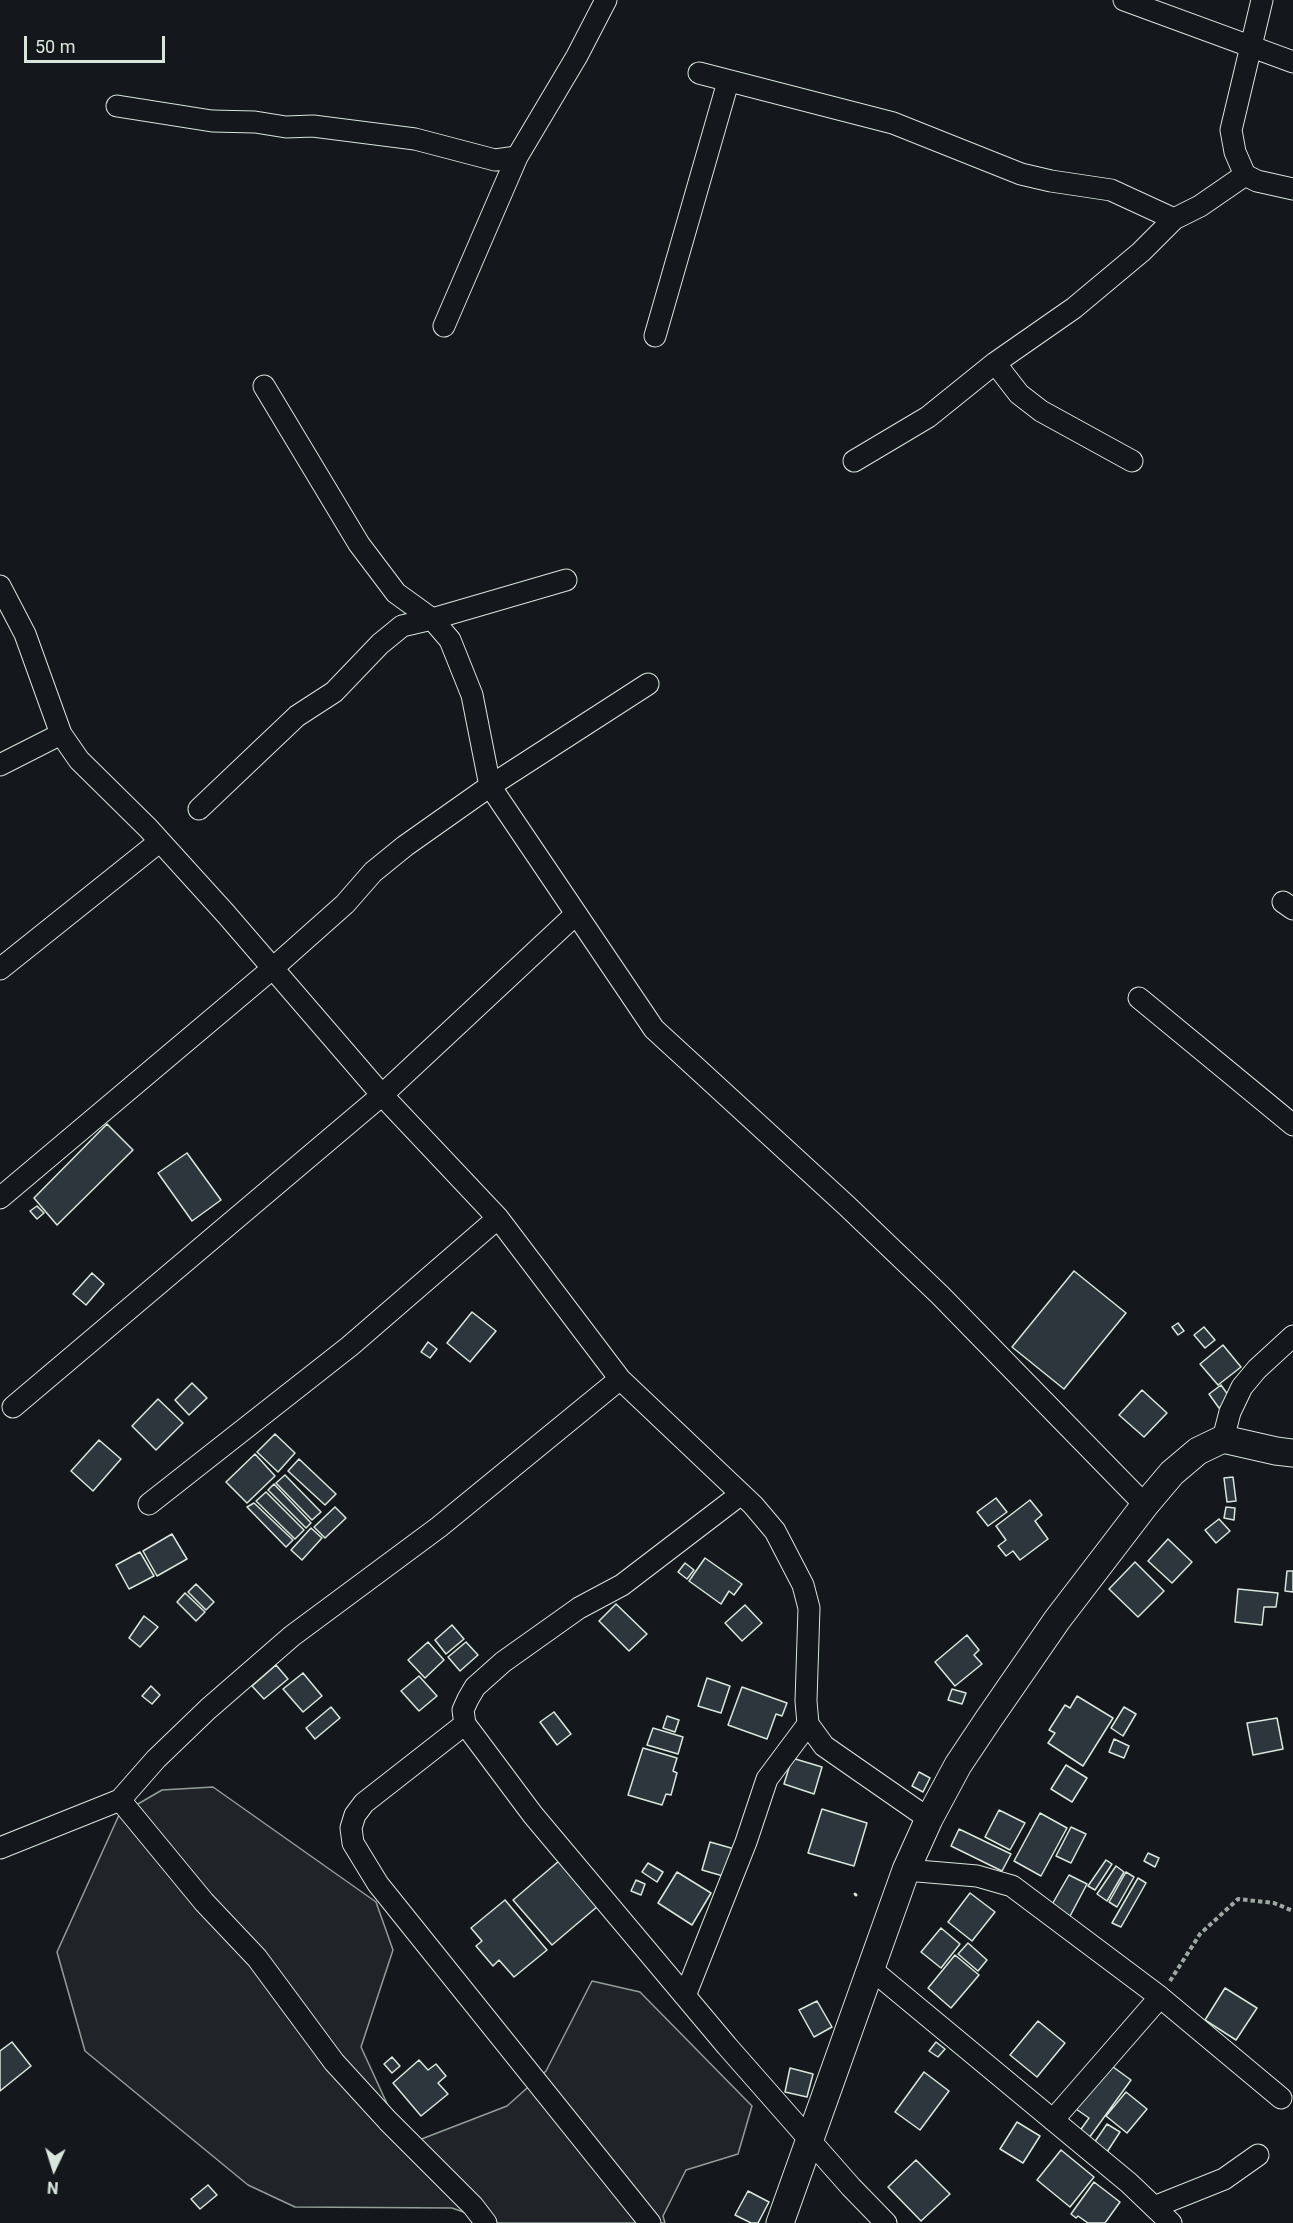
<!DOCTYPE html>
<style>
body{margin:0}
#map{position:relative;width:1293px;height:2223px;overflow:hidden;background:#14181c;font-family:Roboto,sans-serif}
canvas{display:block}
.north{position:absolute;left:24px;top:2139px;width:60px;height:60px;-webkit-text-stroke:4px #14181c;paint-order:stroke;rotate:184deg;font-size:16px;font-weight:700;line-height:24px;text-align:center;color:#d8e6dc}
.north::after{content:'';display:block;margin:auto;width:21px;height:27px;background:#d8e6dc;clip-path:polygon(50% 0,100% 100%,50% 72%,0 100%)}
.scale{position:absolute;left:24px;top:36px;width:141px;height:27px;box-sizing:border-box;border:3px solid #d8e6dc;border-top:0;padding-left:8px;font-size:18px;line-height:21px;white-space:nowrap;color:#d8e6dc;-webkit-text-stroke:4px #14181c;paint-order:stroke}
</style>
<div id="map">
<canvas width="1293" height="2223"></canvas>
<div class="north">N</div>
<div class="scale">50 m</div>
</div>
<script>
const g = document.querySelector('canvas').getContext('2d');
g.lineJoin = 'round';
function paint(path, color) {
  g.fillStyle = color;
  g.fill(path, 'evenodd');
}
function shape(rows) {
  const path = new Path2D();
  for (const r of rows) {
    path.moveTo(r[0], r[1]);
    for (let i = 2; i < r.length; i += 2) path.lineTo(r[i], r[i + 1]);
  }
  return path;
}
function stroke(path, color, width, dash) {
  g.strokeStyle = color;
  g.lineWidth = width;
  g.lineCap = dash ? 'butt' : 'round';
  g.setLineDash(dash || []);
  g.stroke(path);
}
const green = shape([
 [213,1787,376,1902,393,1950,361,2047,406,2145,507,2106,546,2071,592,1981,640,1992,752,2106,738,2154,686,2170,663,2216,665,2223,495,2223,452,2208,295,2207,248,2185,85,2051,57,1952,119,1815,162,1790,213,1787]
]);
const building = shape([
 [107,1124,133,1150,57,1225,34,1198,107,1124],
 [187,1153,221,1200,192,1221,158,1173,187,1153],
 [37,1206,44,1213,37,1219,30,1211,37,1206],
 [1074,1271,1126,1313,1064,1389,1012,1347,1074,1271],
 [92,1273,104,1284,86,1305,73,1294,92,1273],
 [472,1312,496,1331,470,1362,447,1343,472,1312],
 [1178,1323,1184,1331,1178,1335,1172,1327,1178,1323],
 [1204,1327,1215,1340,1205,1348,1194,1335,1204,1327],
 [428,1342,437,1349,430,1358,421,1352,428,1342],
 [1223,1345,1241,1367,1218,1385,1200,1364,1223,1345],
 [192,1383,207,1398,189,1415,175,1400,192,1383],
 [1221,1385,1231,1399,1219,1408,1209,1394,1221,1385],
 [1142,1390,1167,1413,1144,1437,1119,1415,1142,1390],
 [158,1399,183,1423,156,1450,132,1426,158,1399],
 [275,1434,295,1453,278,1472,257,1452,275,1434],
 [99,1440,121,1459,93,1491,71,1471,99,1440],
 [255,1454,275,1476,247,1503,226,1482,255,1454],
 [299,1459,336,1494,325,1505,288,1471,299,1459],
 [285,1475,321,1512,312,1520,276,1483,285,1475],
 [1233,1477,1236,1501,1227,1502,1224,1478,1233,1477],
 [274,1484,311,1523,306,1528,268,1490,274,1484],
 [266,1492,304,1530,295,1539,256,1501,266,1492],
 [996,1498,1007,1512,988,1526,977,1512,996,1498],
 [1030,1500,1042,1515,1035,1521,1048,1539,1020,1560,1013,1551,1006,1556,998,1546,1006,1540,996,1526,1030,1500],
 [254,1503,293,1540,286,1547,247,1507,254,1503],
 [335,1507,346,1518,325,1538,314,1527,335,1507],
 [1226,1507,1235,1508,1234,1520,1224,1518,1226,1507],
 [1219,1519,1230,1531,1216,1543,1205,1530,1219,1519],
 [311,1528,322,1538,302,1560,291,1550,311,1528],
 [172,1534,187,1559,157,1576,143,1551,172,1534],
 [1168,1539,1192,1562,1172,1583,1148,1561,1168,1539],
 [140,1552,154,1576,129,1589,116,1565,140,1552],
 [705,1558,742,1584,734,1595,729,1591,721,1604,689,1581,705,1558],
 [1135,1562,1164,1591,1138,1617,1109,1589,1135,1562],
 [685,1563,694,1570,687,1579,678,1572,685,1563],
 [1287,1571,1293,1571,1293,1592,1285,1591,1287,1571],
 [196,1584,214,1602,206,1610,188,1592,196,1584],
 [1238,1589,1278,1593,1276,1607,1264,1607,1262,1625,1235,1622,1238,1589],
 [185,1593,205,1612,196,1621,177,1602,185,1593],
 [616,1604,647,1634,629,1651,599,1621,616,1604],
 [745,1605,762,1623,742,1641,725,1623,745,1605],
 [144,1616,158,1627,140,1647,129,1638,144,1616],
 [452,1625,464,1639,446,1654,435,1640,452,1625],
 [967,1635,979,1650,974,1655,982,1664,955,1686,935,1662,967,1635],
 [428,1642,444,1660,425,1678,408,1660,428,1642],
 [466,1642,478,1655,460,1671,448,1657,466,1642],
 [276,1665,288,1679,264,1699,252,1686,276,1665],
 [303,1673,322,1696,303,1712,283,1689,303,1673],
 [419,1676,437,1696,419,1711,401,1691,419,1676],
 [707,1678,730,1686,721,1713,698,1706,707,1678],
 [151,1686,160,1695,152,1704,142,1696,151,1686],
 [742,1687,787,1703,782,1716,776,1714,767,1739,728,1725,742,1687],
 [952,1689,966,1693,962,1704,948,1700,952,1689],
 [1077,1696,1113,1718,1083,1766,1048,1743,1055,1733,1049,1730,1065,1705,1070,1708,1077,1696],
 [331,1707,340,1718,315,1739,306,1728,331,1707],
 [1124,1707,1136,1714,1123,1736,1111,1728,1124,1707],
 [554,1712,571,1734,557,1745,540,1722,554,1712],
 [667,1716,679,1720,675,1732,663,1728,667,1716],
 [1277,1718,1283,1749,1253,1755,1247,1723,1277,1718],
 [653,1728,683,1737,678,1754,647,1745,653,1728],
 [1114,1739,1129,1746,1124,1758,1109,1752,1114,1739],
 [643,1748,677,1758,673,1771,677,1773,671,1795,666,1794,662,1805,628,1795,643,1748],
 [792,1758,822,1767,814,1794,784,1784,792,1758],
 [1066,1765,1087,1778,1072,1802,1051,1789,1066,1765],
 [919,1772,930,1778,923,1792,912,1786,919,1772],
 [822,1809,867,1823,854,1866,808,1853,822,1809],
 [999,1810,1025,1823,1010,1850,985,1837,999,1810],
 [1040,1813,1067,1828,1041,1876,1014,1861,1040,1813],
 [1071,1827,1086,1834,1071,1863,1056,1856,1071,1827],
 [959,1829,1011,1854,1002,1871,951,1846,959,1829],
 [710,1842,738,1850,730,1878,702,1870,710,1842],
 [1148,1853,1159,1858,1155,1867,1144,1861,1148,1853],
 [1106,1860,1112,1864,1095,1890,1088,1886,1106,1860],
 [559,1861,598,1906,552,1945,513,1900,559,1861],
 [648,1863,663,1872,657,1882,642,1872,648,1863],
 [1116,1866,1124,1872,1107,1901,1097,1894,1116,1866],
 [677,1872,711,1893,692,1925,658,1903,677,1872],
 [1126,1872,1134,1877,1117,1907,1109,1902,1126,1872],
 [1069,1875,1087,1884,1069,1918,1050,1908,1069,1875],
 [1138,1878,1146,1883,1121,1927,1112,1923,1138,1878],
 [636,1880,645,1884,641,1895,631,1891,636,1880],
 [970,1893,995,1912,972,1941,948,1922,970,1893],
 [505,1900,547,1950,514,1977,499,1960,493,1966,476,1946,482,1941,471,1928,505,1900],
 [941,1928,960,1944,941,1968,921,1952,941,1928],
 [968,1943,987,1960,978,1971,958,1954,968,1943],
 [955,1955,979,1975,951,2008,928,1988,955,1955],
 [1225,1988,1257,2008,1236,2040,1205,2020,1225,1988],
 [817,2001,832,2027,814,2037,799,2010,817,2001],
 [1038,2021,1065,2043,1037,2077,1010,2055,1038,2021],
 [12,2042,31,2066,0,2091,0,2051,12,2042],
 [936,2042,945,2049,938,2057,929,2051,936,2042],
 [392,2057,400,2066,392,2073,384,2064,392,2057],
 [419,2060,428,2070,436,2064,446,2076,438,2083,448,2094,421,2116,393,2083,419,2060],
 [1109,2064,1131,2080,1089,2138,1079,2132,1089,2118,1076,2109,1109,2064],
 [790,2068,813,2074,807,2097,785,2092,790,2068],
 [924,2072,949,2091,920,2130,895,2112,924,2072],
 [1126,2092,1147,2109,1127,2133,1106,2116,1126,2092],
 [1017,2122,1040,2136,1023,2163,1000,2149,1017,2122],
 [1107,2124,1120,2132,1107,2152,1094,2143,1107,2124],
 [1061,2150,1094,2177,1070,2207,1037,2180,1061,2150],
 [916,2160,950,2194,921,2221,888,2187,916,2160],
 [1094,2182,1120,2202,1105,2223,1088,2223,1078,2216,1076,2218,1071,2214,1094,2182],
 [208,2185,217,2195,200,2209,191,2199,208,2185],
 [748,2191,769,2202,758,2223,751,2223,735,2215,748,2191]
]);
const path = shape([
 [1170,1981,1200,1934,1238,1899,1274,1903,1293,1911]
]);
const minor = shape([
 [1124,0,1293,62],
 [1262,0,1231,130,1235,152,1245,175,1257,181,1293,189],
 [699,73,893,123,1021,174,1051,181,1111,190,1174,219],
 [117,106,212,121,255,122,286,127,313,126,360,132,415,139,495,160,517,157],
 [444,326,517,157,577,56,606,0],
 [655,336,728,82],
 [995,363,1019,394,1041,411,1132,461],
 [264,386,359,544,396,593,432,619,450,640,472,695,490,786,654,1029,847,1206,940,1295,1145,1505],
 [854,461,928,417,995,363,1074,308,1141,252,1174,219,1200,206,1245,175],
 [0,586,25,634,61,734,79,760,148,828,226,914,382,1095,498,1218,620,1379,753,1505,775,1531,803,1585,809,1608,806,1701,808,1724,824,1746,929,1819],
 [0,765,61,734],
 [199,809,297,716,334,692,380,644,402,626,432,619,566,580],
 [1283,902,1293,909],
 [0,969,159,842],
 [1139,998,1293,1125],
 [0,1198,273,968,345,904,373,872,405,846,490,786,648,684],
 [13,1407,382,1095,576,914],
 [1223,1439,1230,1412,1242,1387,1257,1369,1293,1336],
 [741,1494,622,1585,579,1608,503,1662,475,1687,468,1699,463,1710,465,1724,533,1815,727,2046,851,2187,886,2223],
 [149,1504,350,1346,498,1218],
 [465,1724,364,1803,355,1815,351,1828,353,1843,378,1884,650,2223],
 [120,1800,204,1902,257,1958,334,2062,388,2121,473,2206,486,2223],
 [0,1848,120,1800,156,1759,208,1709,292,1636,439,1527,620,1379],
 [906,1870,977,1876,1012,1886,1160,1997,1281,2098],
 [871,1969,1129,2183,1171,2223],
 [685,1996,746,1842,767,1779,808,1724],
 [1053,2120,1160,1997],
 [1154,2207,1224,2179,1258,2155]
]);
const major = shape([
 [780,2223,906,1870,929,1819,958,1765,988,1720,1057,1620,1145,1505,1172,1473,1198,1451,1223,1439,1276,1451,1293,1453]
]);
const wall = shape([
 [855,1894,856,1895]
]);
paint(green, '#202428');
stroke(green, '#939e99', 1.5);
paint(building, '#2c363c');
stroke(building, '#d8e6dc', 1.5);
stroke(minor, '#d8e6dc', 23);
stroke(major, '#d8e6dc', 29);
stroke(path, '#9da8a2', 4, [4.5, 3]);
stroke(minor, '#14181c', 21);
stroke(major, '#14181c', 27);
stroke(wall, '#d8e6dc', 3);
</script>
